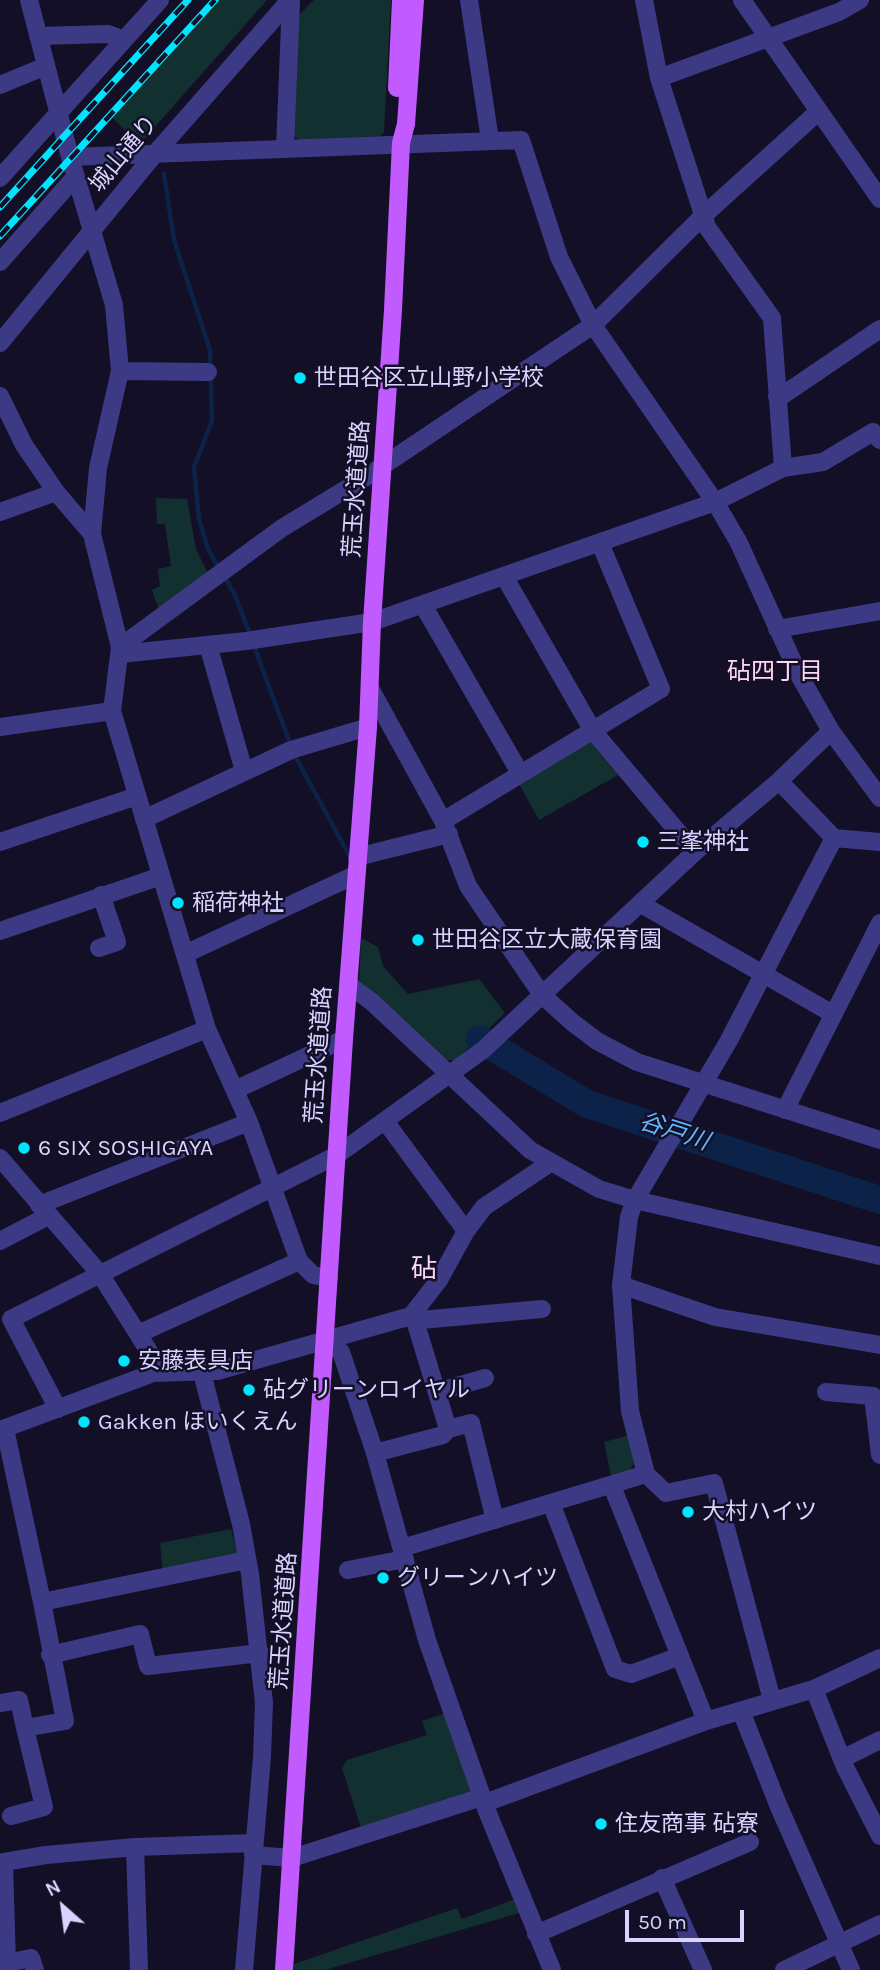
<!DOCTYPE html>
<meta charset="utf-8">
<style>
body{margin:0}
#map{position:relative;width:880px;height:1970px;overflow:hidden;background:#130f26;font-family:Karla,sans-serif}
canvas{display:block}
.north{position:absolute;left:28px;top:1872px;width:70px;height:70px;-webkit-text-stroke:5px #130f26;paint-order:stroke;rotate:332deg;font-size:19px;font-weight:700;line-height:28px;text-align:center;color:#d9d4ff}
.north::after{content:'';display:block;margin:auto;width:24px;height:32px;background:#d9d4ff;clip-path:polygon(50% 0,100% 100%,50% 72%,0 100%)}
.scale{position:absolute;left:625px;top:1910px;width:119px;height:32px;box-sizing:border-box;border:4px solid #d9d4ff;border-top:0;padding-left:9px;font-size:21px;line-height:24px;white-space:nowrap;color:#d9d4ff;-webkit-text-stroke:5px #130f26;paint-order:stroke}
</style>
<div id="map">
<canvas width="880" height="1970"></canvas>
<div class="north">N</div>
<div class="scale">50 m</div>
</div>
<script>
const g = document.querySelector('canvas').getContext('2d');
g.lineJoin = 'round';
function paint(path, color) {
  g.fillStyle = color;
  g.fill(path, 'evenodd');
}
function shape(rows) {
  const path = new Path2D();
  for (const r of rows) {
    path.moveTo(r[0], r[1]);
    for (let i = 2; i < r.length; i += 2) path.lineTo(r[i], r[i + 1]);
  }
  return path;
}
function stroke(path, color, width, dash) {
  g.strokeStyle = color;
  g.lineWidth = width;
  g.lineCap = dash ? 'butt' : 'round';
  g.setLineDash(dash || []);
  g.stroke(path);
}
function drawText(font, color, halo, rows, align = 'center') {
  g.font = font + ' Karla,"Noto Sans JP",sans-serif';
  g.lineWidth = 5;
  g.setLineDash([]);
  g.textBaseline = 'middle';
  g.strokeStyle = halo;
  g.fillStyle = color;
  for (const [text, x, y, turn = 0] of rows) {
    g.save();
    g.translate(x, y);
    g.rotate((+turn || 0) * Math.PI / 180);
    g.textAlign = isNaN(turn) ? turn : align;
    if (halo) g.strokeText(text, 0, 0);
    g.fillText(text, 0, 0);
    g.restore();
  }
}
const green = shape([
 [214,0,267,0,139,145,110,115],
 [314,0,391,0,384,132,380,136,299,140,293,135,298,16],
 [156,498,187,499,196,549,208,573,159,610,152,590,160,586,158,569,171,566,165,524,157,524],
 [588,739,618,775,539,820,517,780],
 [361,938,378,947,383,966,408,994,479,979,505,1013,456,1060,444,1060,359,982],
 [630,1435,635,1460,630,1471,611,1476,604,1442],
 [231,1529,239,1558,163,1573,160,1543],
 [446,1713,476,1791,362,1831,342,1768,347,1760,427,1735,422,1721],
 [515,1899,519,1913,325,1970,294,1970,294,1964,457,1908,462,1919]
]);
const stream = shape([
 [164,174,174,240,210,350,212,421,194,467,199,519,208,549,219,568],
 [224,576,234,593,250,634],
 [254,646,291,746],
 [294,754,349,855]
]);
const river = shape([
 [480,1039,587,1104,880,1200]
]);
const minor = shape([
 [29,0,70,157,114,305,120,371,98,468,92,534,120,647,112,711,207,1029,249,1122,299,1261,313,1275,329,1278],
 [469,0,490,140],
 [644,0,659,78,707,227,772,318,783,468],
 [742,0,880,199],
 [38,36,108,34,124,40],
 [659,78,839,12,860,0],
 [0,85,46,66],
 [285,148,291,0],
 [70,157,521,140,559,257,593,325,715,502,738,541,799,675,831,731,880,798],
 [0,178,160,0],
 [0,262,76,176],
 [0,343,153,156,290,0],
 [120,371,208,372],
 [0,396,24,445,56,492,92,534],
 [777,396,783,395,880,329],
 [0,512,56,492],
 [504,576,593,731,695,852],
 [423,605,520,773],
 [777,629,880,611],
 [208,645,244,771],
 [120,647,282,528,366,477,593,325,704,215,819,111],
 [120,654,246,641,372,622,715,502,783,468,823,462,873,432,880,440],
 [370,688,443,821,468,886,542,995,572,1022,597,1041,637,1062,880,1140],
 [0,727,112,711],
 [779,781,834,838,880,842],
 [144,819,291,750,368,727],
 [443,821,661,689,600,543],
 [0,842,137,796],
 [357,857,449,834],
 [641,904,833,1014],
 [0,931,161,876],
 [99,948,117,942,101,895],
 [185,954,355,875],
 [349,985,372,1002,530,1150,599,1189,635,1200,880,1256],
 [235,1090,344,1039],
 [785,1110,880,923],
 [0,1113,207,1029],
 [385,1121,466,1231],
 [0,1158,100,1274,162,1372],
 [39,1205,249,1122],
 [0,1241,48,1216],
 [621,1285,715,1317,880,1345],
 [411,1316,421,1320,542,1309],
 [411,1316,416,1324,448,1429],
 [138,1334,299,1261],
 [326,1338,341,1352,375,1453,427,1640,487,1811,552,1970],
 [202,1373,241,1524,250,1574,264,1703,262,1757,244,1970],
 [437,1392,485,1378],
 [826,1392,873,1396,880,1455],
 [58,1409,11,1319,337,1155,483,1050,695,852,779,781,831,731],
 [5,1429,42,1602,247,1560],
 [0,1430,153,1373,217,1371,411,1316,439,1280,466,1231,484,1207,550,1163],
 [375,1453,443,1435,448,1429,471,1423,495,1520],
 [612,1486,706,1721],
 [551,1503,615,1669,631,1674,680,1656],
 [402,1548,646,1474],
 [348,1570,405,1559],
 [50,1655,140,1634,148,1666,260,1653],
 [814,1689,845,1767,880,1836],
 [772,1700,714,1483,666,1493,646,1474,630,1411,621,1285,629,1217,635,1200,728,1042,834,838],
 [0,1703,19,1700,25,1728],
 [741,1711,779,1807,851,1970],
 [842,1759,880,1740],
 [485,1803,706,1721,814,1689,880,1658],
 [11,1816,44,1807,25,1728,65,1721,42,1602],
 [135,1847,139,1970],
 [253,1855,292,1858,482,1797],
 [662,1878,703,1970],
 [536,1934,750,1842],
 [7,1963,31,1958,35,1970],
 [0,1966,7,1963,4,1862,46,1855,135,1847,254,1843],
 [784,1970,880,1924]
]);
const major = shape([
 [397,88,401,0],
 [284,1970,344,1039,368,727,372,622,393,310,401,143,406,124,415,0]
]);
const rail = shape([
 [0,207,188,0],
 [0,236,215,0]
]);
const markers = [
 [300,378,7,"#00e5ff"],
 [643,842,7,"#00e5ff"],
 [178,903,7,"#00e5ff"],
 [418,940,7,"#00e5ff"],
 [24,1148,7,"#00e5ff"],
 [124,1361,7,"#00e5ff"],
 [249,1390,7,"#00e5ff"],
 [84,1422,7,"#00e5ff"],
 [688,1512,7,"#00e5ff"],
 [383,1578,7,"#00e5ff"],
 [601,1824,7,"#00e5ff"]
];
const streetNames = [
 ["城山通り",124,154,-50],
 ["荒玉水道道路",357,489,-86],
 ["荒玉水道道路",319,1055,-86],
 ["荒玉水道道路",284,1621,-86]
];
const poiNames = [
 ["世田谷区立山野小学校",314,378],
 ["三峯神社",657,842],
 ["稲荷神社",192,903],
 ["世田谷区立大蔵保育園",432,940],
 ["6 SIX SOSHIGAYA",38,1148],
 ["安藤表具店",138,1361],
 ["砧グリーンロイヤル",263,1390],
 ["Gakken ほいくえん",98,1422],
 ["大村ハイツ",702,1512],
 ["グリーンハイツ",397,1578],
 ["住友商事 砧寮",615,1824]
];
const neighbourhoodNames = [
 ["砧四丁目",775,672]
];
const waterNames = [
 ["谷戸川",674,1132,18]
];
const quarterNames = [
 ["砧",424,1270]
];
paint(green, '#12302f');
stroke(stream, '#0c2248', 4.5);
stroke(river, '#0c2248', 28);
stroke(minor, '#3d3a85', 18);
stroke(major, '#c25bff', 18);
stroke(rail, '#00e5ff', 7);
stroke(rail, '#130f26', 4.5, [13]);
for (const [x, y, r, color] of markers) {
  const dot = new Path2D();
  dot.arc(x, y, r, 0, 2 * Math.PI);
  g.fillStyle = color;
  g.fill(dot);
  stroke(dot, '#130f26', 2.5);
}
drawText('23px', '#d9d4ff', '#130f26', streetNames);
drawText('23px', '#d9d4ff', '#130f26', poiNames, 'left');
drawText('24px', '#ffd6f0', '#130f26', neighbourhoodNames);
drawText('italic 24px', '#62b6ff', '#130f26', waterNames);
drawText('26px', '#ffd6f0', '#130f26', quarterNames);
</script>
